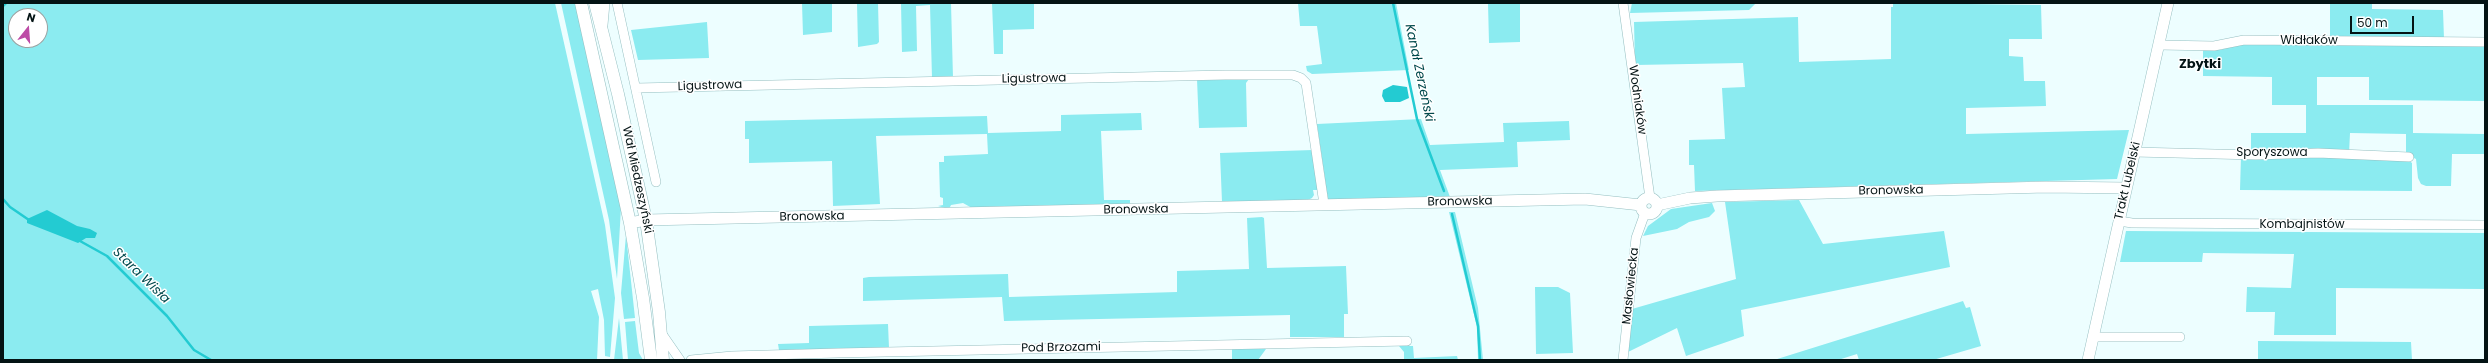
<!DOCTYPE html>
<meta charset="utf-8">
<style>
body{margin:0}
#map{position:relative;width:2488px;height:363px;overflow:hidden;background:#edfeff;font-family:Poppins,sans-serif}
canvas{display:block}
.frame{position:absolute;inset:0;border:4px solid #041314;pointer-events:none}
.north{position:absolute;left:8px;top:8px;width:40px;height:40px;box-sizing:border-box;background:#fff;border:1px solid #9ba1a1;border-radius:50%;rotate:17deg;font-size:11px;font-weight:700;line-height:16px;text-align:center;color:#041314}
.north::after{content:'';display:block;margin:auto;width:14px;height:18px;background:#bd4ba6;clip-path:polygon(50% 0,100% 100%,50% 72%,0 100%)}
.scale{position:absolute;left:2350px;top:16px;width:64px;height:18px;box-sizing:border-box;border:2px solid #041314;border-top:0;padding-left:5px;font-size:12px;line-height:14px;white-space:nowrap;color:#041314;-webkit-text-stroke:3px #fff;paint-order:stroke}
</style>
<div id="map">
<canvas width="2488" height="363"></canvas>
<div class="frame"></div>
<div class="north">N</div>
<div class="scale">50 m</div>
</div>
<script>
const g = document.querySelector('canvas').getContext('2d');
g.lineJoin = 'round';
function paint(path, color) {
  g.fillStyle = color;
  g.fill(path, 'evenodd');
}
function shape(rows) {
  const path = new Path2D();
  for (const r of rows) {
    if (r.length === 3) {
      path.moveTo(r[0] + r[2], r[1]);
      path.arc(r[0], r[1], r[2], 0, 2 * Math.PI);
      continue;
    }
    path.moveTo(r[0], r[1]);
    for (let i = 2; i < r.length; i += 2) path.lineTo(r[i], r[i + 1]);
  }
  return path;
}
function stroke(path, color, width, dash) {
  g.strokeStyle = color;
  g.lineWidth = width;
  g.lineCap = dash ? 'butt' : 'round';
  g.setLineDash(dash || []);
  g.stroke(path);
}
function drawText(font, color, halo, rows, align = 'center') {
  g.font = font + ' Poppins,sans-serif';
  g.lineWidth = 3;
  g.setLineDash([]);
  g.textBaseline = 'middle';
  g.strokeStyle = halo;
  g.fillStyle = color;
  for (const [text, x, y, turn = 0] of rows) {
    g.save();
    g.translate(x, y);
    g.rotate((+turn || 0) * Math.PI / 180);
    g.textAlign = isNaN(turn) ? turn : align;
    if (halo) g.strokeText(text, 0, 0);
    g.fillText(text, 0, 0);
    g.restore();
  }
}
const green = shape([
 [3,3,555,3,605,225,615,298,610,357,605,356,604,320,598,289,591,291,599,317,597,360,3,360],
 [16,16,40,16,40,40,16,40],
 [561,3,575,3,621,207,617,279,609,220],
 [802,3,832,3,832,32,803,35],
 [857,3,878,3,879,42,877,44,858,47],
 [901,3,951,3,953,78,932,78,930,5,916,6,917,51,902,52],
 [992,3,1034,3,1034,29,1003,30,1003,54,994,54],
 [1298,3,1396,3,1409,70,1312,74,1307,71,1306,66,1322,64,1317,26,1300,26],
 [1488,3,1520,3,1520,42,1489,43],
 [1632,3,1756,3,1749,10,1630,13],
 [1893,3,2041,5,2042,39,2009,39,2009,56,2023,57,2024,81,2045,81,2046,106,1966,108,1966,134,2129,130,2117,179,1695,191,1694,165,1689,165,1689,140,1725,139,1722,88,1745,87,1743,63,1635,65,1634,22,1798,17,1799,62,1891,59,1891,7,1893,7],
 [2330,3,2372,3,2372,9,2443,10,2444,39,2330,39],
 [707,22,709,58,638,60,631,30],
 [2238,44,2485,45,2485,101,2369,100,2369,77,2317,77,2317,105,2413,105,2413,133,2485,134,2485,154,2452,154,2451,186,2426,186,2421,184,2418,178,2416,159,2406,154,2406,134,2350,133,2349,154,2251,151,2251,133,2306,133,2306,105,2272,105,2272,77,2203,76,2203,50,2220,50],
 [1197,79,1281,79,1281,80,1249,79,1246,83,1247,127,1199,128],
 [1141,113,1142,130,1101,131,1104,200,1130,200,1130,205,972,208,963,203,951,205,949,209,938,206,943,205,943,198,940,197,939,162,944,162,944,156,988,154,987,134,876,136,880,204,833,206,832,161,749,163,749,139,745,139,745,121,987,116,988,133,1061,131,1061,115],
 [1421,119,1430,145,1504,142,1503,123,1569,121,1570,140,1517,142,1518,167,1440,170,1450,197,1328,200,1317,124],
 [1313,150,1319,190,1313,190,1314,195,1312,198,1308,200,1222,202,1220,153],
 [2284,155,2407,159,2412,163,2412,191,2240,190,2241,156],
 [1799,200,1823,244,1944,231,1950,267,1741,310,1744,336,1686,356,1677,328,1628,352,1632,309,1736,279,1725,202],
 [1712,203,1715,211,1709,217,1689,222,1677,229,1643,236,1648,226,1671,209],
 [1449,212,1455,212,1478,308,1483,360,1478,360,1477,327],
 [1262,217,1264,218,1267,268,1346,266,1348,314,1344,314,1344,337,1290,337,1290,315,1004,321,1002,297,863,301,863,278,869,277,1008,274,1009,297,1177,292,1177,271,1249,269,1247,218],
 [2126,231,2485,233,2485,289,2336,288,2336,335,2274,335,2275,312,2246,312,2247,287,2291,288,2294,254,2203,253,2202,262,2120,262],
 [626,235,635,318,624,319,621,293],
 [1535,287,1558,287,1570,293,1573,353,1536,354],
 [1963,301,1966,308,1970,307,1981,346,1933,360,1859,360,1857,354,1838,360,1774,360],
 [619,318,623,360,614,360],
 [635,321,639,353,643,360,628,360,625,322],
 [888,324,889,348,779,350,778,344,809,343,809,326],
 [2258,341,2411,342,2412,360,2258,360],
 [1399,346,1413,346,1414,358,1457,356,1458,360,1404,360,1404,352],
 [1232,349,1266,349,1258,360,1232,360]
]);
const water = shape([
 [1393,85,1407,87,1409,98,1400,102,1385,102,1382,96,1383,90],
 [47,210,77,226,90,229,97,233,95,238,86,238,78,243,27,223,27,219]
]);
const stream = shape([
 [1393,3,1417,119,1444,191],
 [3,6,6,3],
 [3,199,10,207,29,220],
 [1452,214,1478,326,1480,360],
 [80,241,107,256,167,316,194,350,211,360]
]);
const minor = shape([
 [617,3,656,182],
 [1623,3,1650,198],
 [603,25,605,3],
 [2159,45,2214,46,2244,40,2485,42],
 [636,88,1225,75,1293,75,1301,78,1306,83,1324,204],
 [2134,152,2256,155,2318,153,2409,157],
 [2119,221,2132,223,2485,225],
 [662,334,680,360],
 [2094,337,2180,337],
 [691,360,732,356,838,353,1407,341],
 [1623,360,1636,238,1645,213]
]);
const tertiary = shape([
 [1649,206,8],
 [1657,205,1690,198,1717,196,2046,187,2126,188],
 [630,223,646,220,1585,199,1641,205],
 [2088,360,2168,3]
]);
const secondary = shape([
 [581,3,630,223,643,298,651,360],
 [595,3,618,94,646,220,659,312,663,360]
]);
const streetNames = [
 ["Widłaków",2309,41],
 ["Ligustrowa",1034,79,-1],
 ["Ligustrowa",710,86,-2],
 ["Wodniaków",1637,100,82],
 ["Sporyszowa",2272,153],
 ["Wał Miedzeszyński",637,180,78],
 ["Trakt Lubelski",2128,181,-77],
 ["Bronowska",1891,191,-1],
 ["Bronowska",1460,202,-1],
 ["Bronowska",1136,210,-1],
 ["Bronowska",812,217,-1],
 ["Kombajnistów",2302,225],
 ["Masłowiecka",1631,286,-84],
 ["Pod Brzozami",1061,348,-1]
];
const neighbourhoodNames = [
 ["Zbytki",2200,65]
];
const waterNames = [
 ["Kanał Zerzeński",1419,73,78],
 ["Stara Wisła",141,276,44]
];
paint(green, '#8bebf0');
paint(water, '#23cbd2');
stroke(stream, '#23cbd2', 2.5);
stroke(minor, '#95bfc1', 10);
stroke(tertiary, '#95bfc1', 12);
stroke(secondary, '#95bfc1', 13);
stroke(minor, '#fff', 9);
stroke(tertiary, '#fff', 11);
stroke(secondary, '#fff', 12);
drawText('12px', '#041314', '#fff', streetNames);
drawText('bold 13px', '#041314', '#fff', neighbourhoodNames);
drawText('italic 13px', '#01494c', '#fff', waterNames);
</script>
